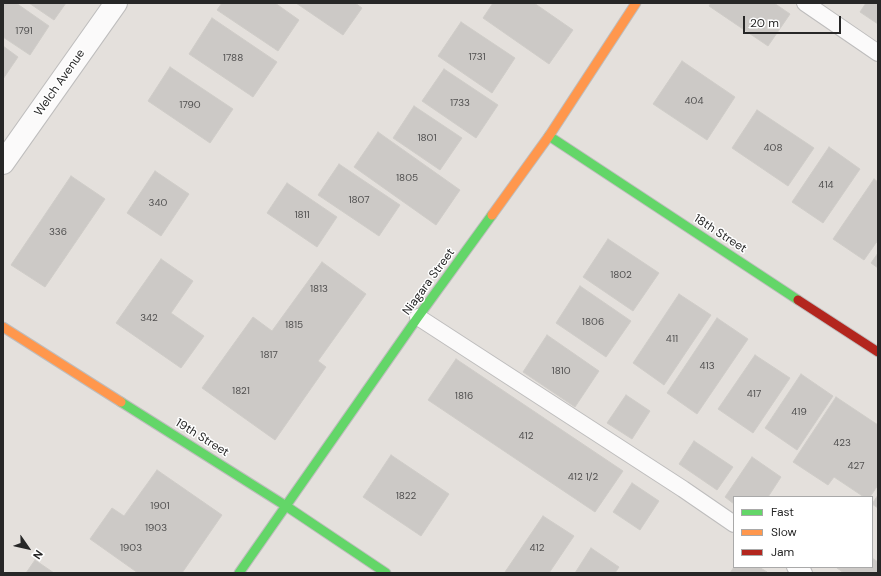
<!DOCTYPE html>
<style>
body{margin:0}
#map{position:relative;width:881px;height:576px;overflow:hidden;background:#e4e0dc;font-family:"DM Sans",sans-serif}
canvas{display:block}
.frame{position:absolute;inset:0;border:4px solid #272727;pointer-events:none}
.legend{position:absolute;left:733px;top:496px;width:140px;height:72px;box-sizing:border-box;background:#fff;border:1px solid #a9a9a9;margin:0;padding:5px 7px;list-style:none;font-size:12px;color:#272727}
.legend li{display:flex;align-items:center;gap:8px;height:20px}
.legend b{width:20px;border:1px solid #a9a9a9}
.north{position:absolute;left:8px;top:528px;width:40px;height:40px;-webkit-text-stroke:3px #fff;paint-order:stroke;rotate:124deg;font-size:11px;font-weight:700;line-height:16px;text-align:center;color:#272727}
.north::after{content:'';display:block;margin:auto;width:14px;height:18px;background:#272727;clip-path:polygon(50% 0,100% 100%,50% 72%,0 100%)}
.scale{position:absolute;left:743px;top:16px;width:98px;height:18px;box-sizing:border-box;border:2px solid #272727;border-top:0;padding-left:5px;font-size:12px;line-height:14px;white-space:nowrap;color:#272727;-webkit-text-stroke:3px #fff;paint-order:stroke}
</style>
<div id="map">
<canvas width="881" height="576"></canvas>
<div class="frame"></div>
<ul class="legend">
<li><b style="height:5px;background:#63d668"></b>Fast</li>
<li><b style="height:5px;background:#ff974d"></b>Slow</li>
<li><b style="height:5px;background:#b3261e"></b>Jam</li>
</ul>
<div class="north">N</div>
<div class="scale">20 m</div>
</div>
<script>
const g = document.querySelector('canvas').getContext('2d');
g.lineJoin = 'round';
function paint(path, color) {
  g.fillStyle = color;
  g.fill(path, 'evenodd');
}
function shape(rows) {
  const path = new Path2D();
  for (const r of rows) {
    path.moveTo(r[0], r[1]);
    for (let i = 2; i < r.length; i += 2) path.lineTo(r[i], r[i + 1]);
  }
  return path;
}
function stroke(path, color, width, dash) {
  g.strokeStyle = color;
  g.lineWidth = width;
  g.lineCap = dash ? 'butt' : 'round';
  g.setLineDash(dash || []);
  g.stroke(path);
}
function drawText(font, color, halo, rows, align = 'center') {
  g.font = font + ' "DM Sans",sans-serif';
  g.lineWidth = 3;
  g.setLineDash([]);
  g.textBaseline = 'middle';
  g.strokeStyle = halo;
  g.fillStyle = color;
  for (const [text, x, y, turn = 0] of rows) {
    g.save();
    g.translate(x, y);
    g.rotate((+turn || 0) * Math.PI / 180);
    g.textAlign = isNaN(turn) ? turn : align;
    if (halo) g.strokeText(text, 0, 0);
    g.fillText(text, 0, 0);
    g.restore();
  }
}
const building = shape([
 [3,3,16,3,49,26,30,55,3,37,3,3],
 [29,3,66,3,54,20,29,3],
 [222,3,275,3,299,20,278,51,217,10,222,3],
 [296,3,355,3,362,8,343,35,296,3],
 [493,3,534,3,573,30,549,64,483,18,493,3],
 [711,3,774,3,790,14,768,46,709,6,711,3],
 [866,3,878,3,878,24,860,12,866,3],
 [212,18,277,62,253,97,189,54,212,18],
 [461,22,515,58,492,93,438,56,461,22],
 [3,46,18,57,3,79,3,46],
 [682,61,735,97,707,140,653,104,682,61],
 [170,67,233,109,210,143,148,101,170,67],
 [444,69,498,105,476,138,422,101,444,69],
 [414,106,462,138,440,170,393,138,414,106],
 [757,110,814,148,788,186,732,148,757,110],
 [378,132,460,190,436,225,354,167,378,132],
 [829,147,860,169,823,223,792,202,829,147],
 [339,164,400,205,379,236,318,195,339,164],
 [155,171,189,194,161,236,127,213,155,171],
 [71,176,105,199,45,287,11,265,71,176],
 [874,179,878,182,878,240,864,260,833,239,874,179],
 [287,183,337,217,317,247,267,213,287,183],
 [608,239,659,273,633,311,583,277,608,239],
 [878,253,878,268,871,263,878,253],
 [161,259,193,281,171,313,204,336,181,368,116,323,161,259],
 [322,262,366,294,318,361,326,367,275,440,202,388,253,317,272,331,322,262],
 [580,286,631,321,606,357,556,323,580,286],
 [679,294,711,315,664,385,633,363,679,294],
 [717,318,748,339,697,414,667,393,717,318],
 [547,335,599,371,575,407,523,372,547,335],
 [755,355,790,378,753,433,718,409,755,355],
 [456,359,623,471,595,512,428,400,456,359],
 [801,374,833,396,797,450,765,428,801,374],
 [626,395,650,411,632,439,607,423,626,395],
 [836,397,878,425,878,485,870,497,864,497,834,477,828,485,793,462,836,397],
 [694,441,733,467,717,490,679,464,694,441],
 [391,455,449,494,421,536,363,497,391,455],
 [752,457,781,477,768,497,734,497,734,504,725,497,752,457],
 [157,470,222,515,182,573,138,573,90,539,112,508,124,516,157,470],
 [632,483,659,501,640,530,613,512,632,483],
 [878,495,878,508,872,504,878,495],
 [543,516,574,536,549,573,507,573,505,572,543,516],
 [591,548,619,567,615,573,575,573,591,548],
 [872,558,878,562,878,570,876,573,844,573,837,568,872,567,872,558],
 [35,560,54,573,26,573,35,560],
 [734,567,759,567,767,572,730,573,734,567]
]);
const lane = shape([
 [805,3,878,53],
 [418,317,683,489,734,524],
 [795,567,804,573]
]);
const street = shape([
 [3,163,116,3]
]);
const fast = shape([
 [549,136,798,300],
 [121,402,286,506,386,573],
 [239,573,418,317,492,215]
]);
const slow = shape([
 [492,215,549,136,636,3],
 [3,327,121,402]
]);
const jam = shape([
 [798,300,878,352]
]);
const numberNames = [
 ["1791",24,31],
 ["1731",477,57],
 ["1788",233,58],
 ["404",694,101],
 ["1733",460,103],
 ["1790",190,105],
 ["1801",427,138],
 ["408",773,148],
 ["1805",407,178],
 ["414",826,185],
 ["1807",359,200],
 ["340",158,203],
 ["1811",302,215],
 ["336",58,232],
 ["1802",621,275],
 ["1813",319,289],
 ["342",149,318],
 ["1806",593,322],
 ["1815",294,325],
 ["411",672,339],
 ["1817",269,355],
 ["413",707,366],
 ["1810",561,371],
 ["1821",241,391],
 ["417",754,394],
 ["1816",464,396],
 ["419",799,412],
 ["412",526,436],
 ["423",842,443],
 ["427",856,466],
 ["412 1/2",583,477],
 ["1822",406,496],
 ["1901",160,506],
 ["1903",156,528],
 ["1903",131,548],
 ["412",537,548]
];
const streetNames = [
 ["Welch Avenue",60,83,-55],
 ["18th Street",720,234,33],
 ["Niagara Street",429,282,-54],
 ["19th Street",202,438,32]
];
paint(building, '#ccc9c6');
stroke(building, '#cfccc8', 1);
stroke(lane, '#bebdbd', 18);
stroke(street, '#bebdbd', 24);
stroke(fast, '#bebdbd', 11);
stroke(slow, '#bebdbd', 11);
stroke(jam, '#bebdbd', 11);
stroke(lane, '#fbfafa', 16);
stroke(street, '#fbfafa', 22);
stroke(fast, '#63d668', 9);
stroke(slow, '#ff974d', 9);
stroke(jam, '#b3261e', 9);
drawText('10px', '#515050', null, numberNames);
drawText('12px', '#272727', '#fff', streetNames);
</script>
